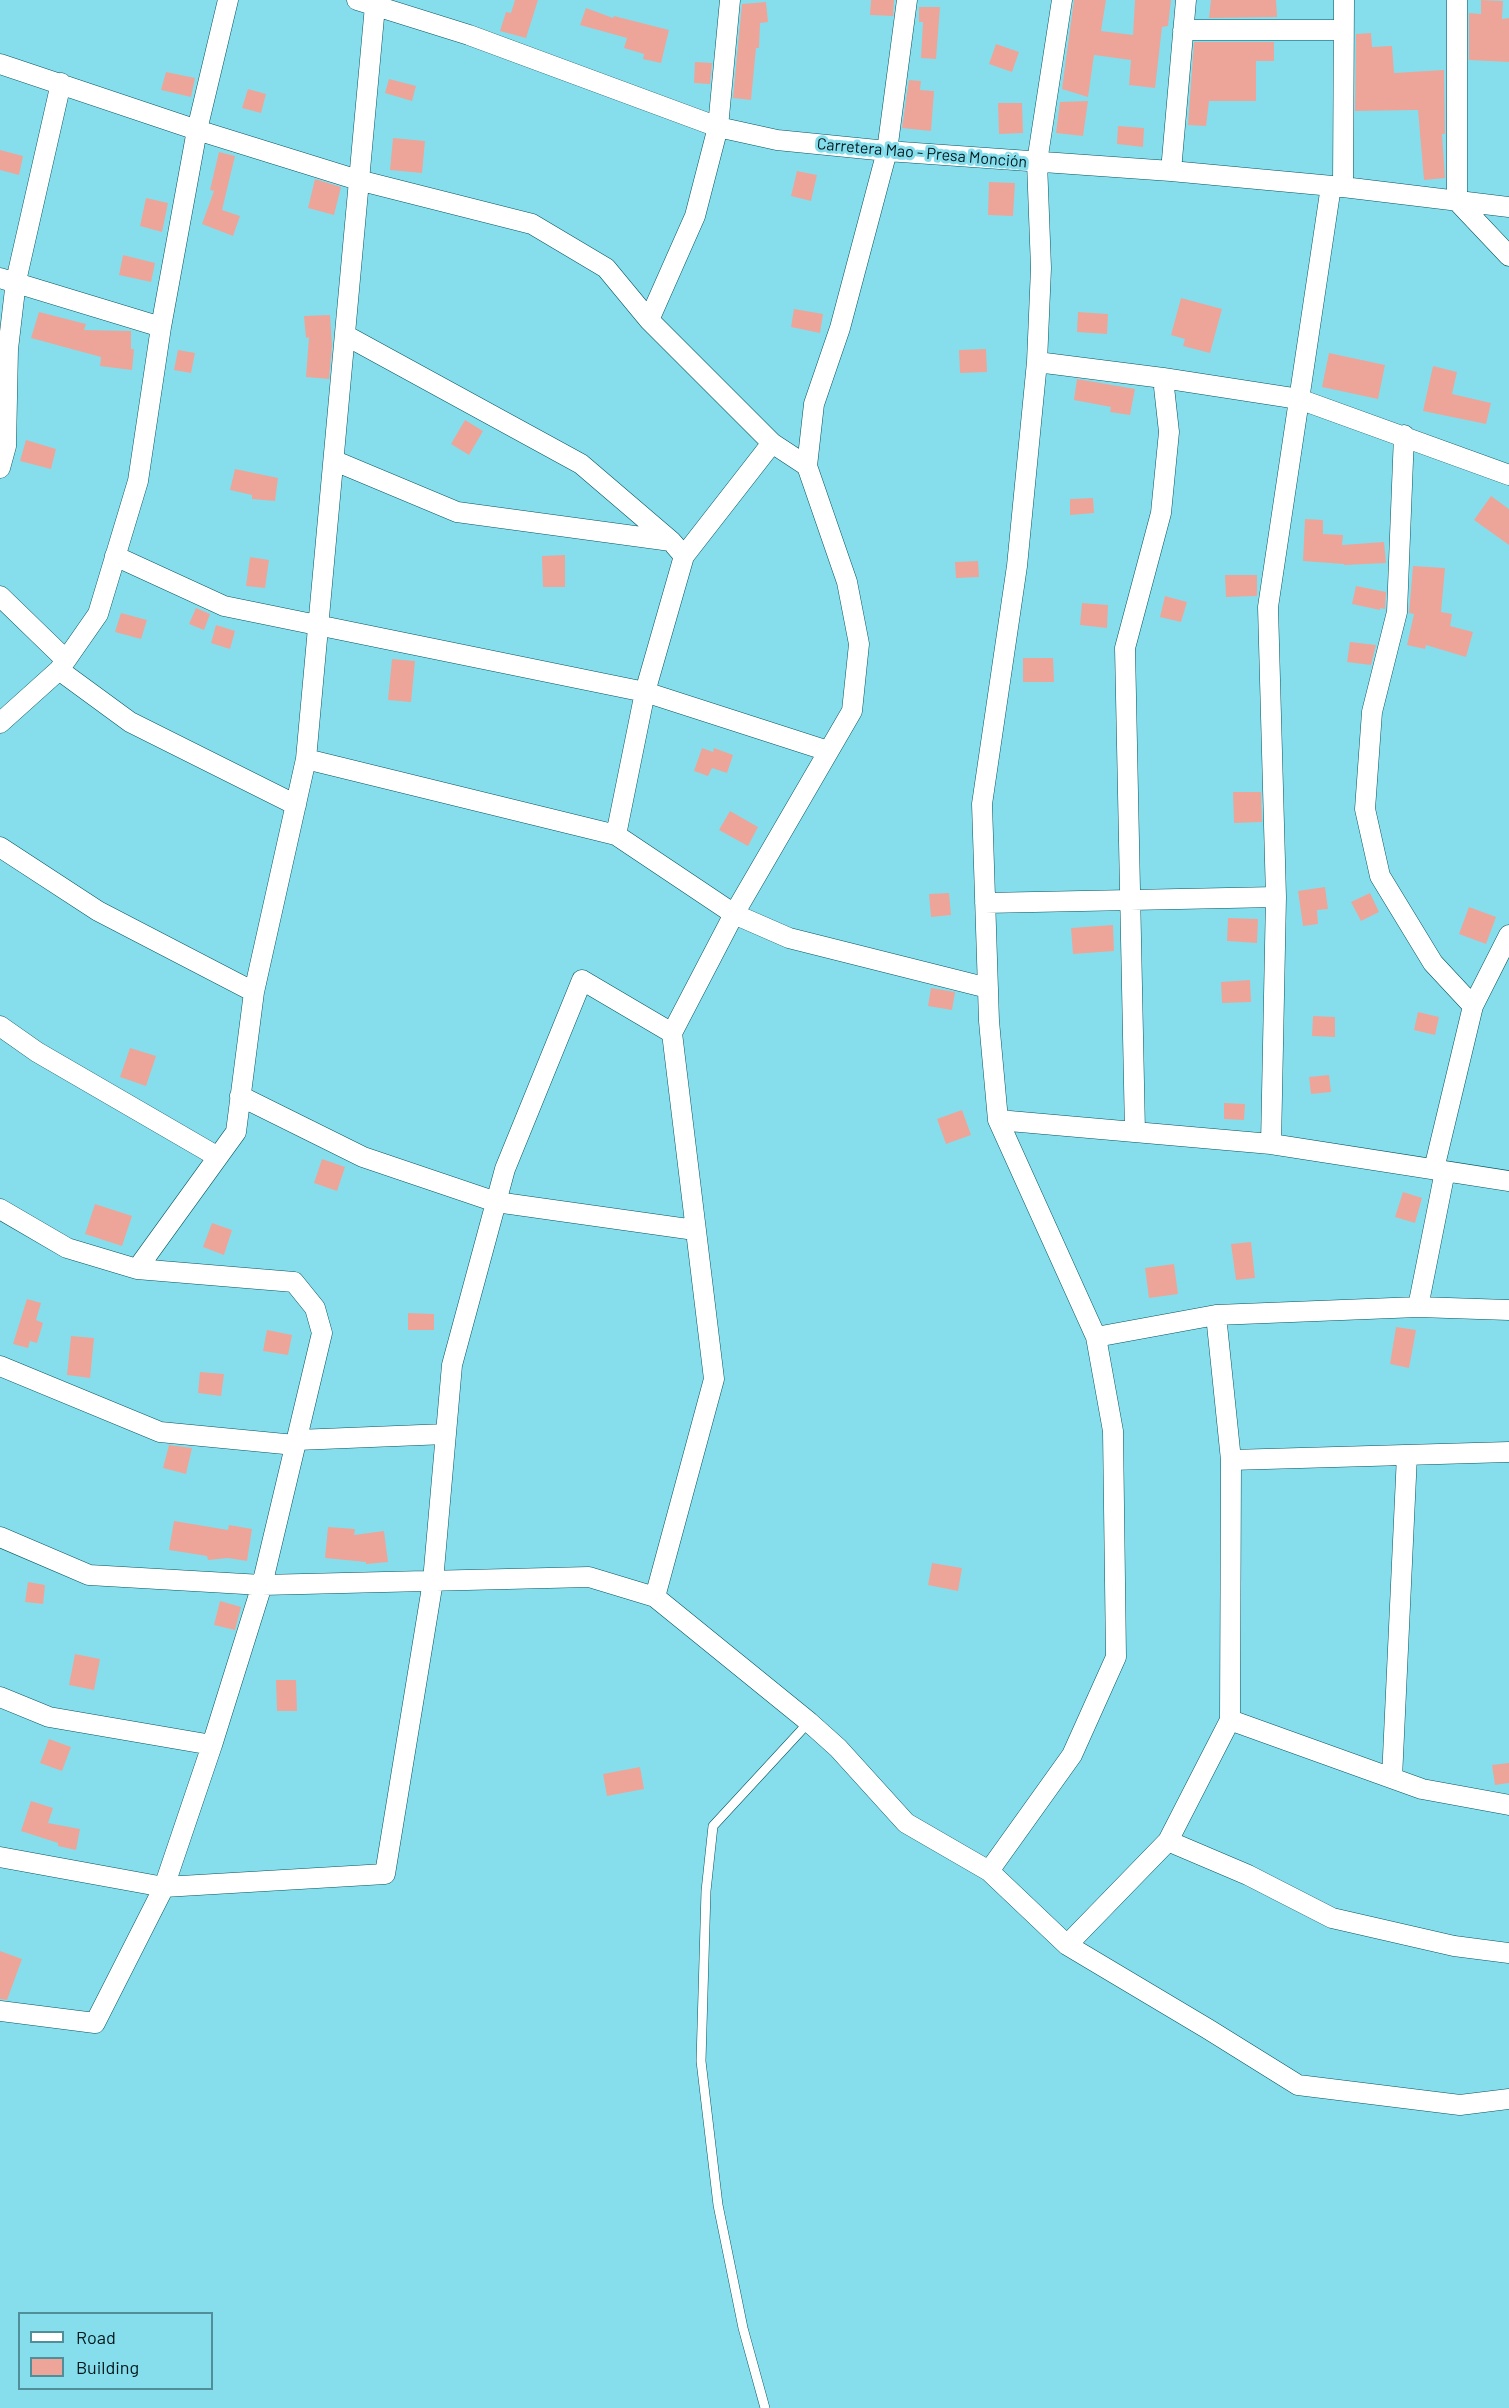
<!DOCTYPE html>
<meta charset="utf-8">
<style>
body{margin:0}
#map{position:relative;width:1509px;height:2408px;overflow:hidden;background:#86deed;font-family:Barlow,sans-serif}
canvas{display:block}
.legend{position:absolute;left:18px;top:2312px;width:195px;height:78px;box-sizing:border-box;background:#86deed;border:2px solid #508f99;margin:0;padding:8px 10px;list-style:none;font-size:18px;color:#00181c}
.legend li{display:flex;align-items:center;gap:12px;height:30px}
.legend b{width:30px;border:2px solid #508f99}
</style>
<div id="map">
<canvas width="1509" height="2408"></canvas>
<ul class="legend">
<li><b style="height:8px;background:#fff"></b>Road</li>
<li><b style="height:16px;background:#eda599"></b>Building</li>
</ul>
</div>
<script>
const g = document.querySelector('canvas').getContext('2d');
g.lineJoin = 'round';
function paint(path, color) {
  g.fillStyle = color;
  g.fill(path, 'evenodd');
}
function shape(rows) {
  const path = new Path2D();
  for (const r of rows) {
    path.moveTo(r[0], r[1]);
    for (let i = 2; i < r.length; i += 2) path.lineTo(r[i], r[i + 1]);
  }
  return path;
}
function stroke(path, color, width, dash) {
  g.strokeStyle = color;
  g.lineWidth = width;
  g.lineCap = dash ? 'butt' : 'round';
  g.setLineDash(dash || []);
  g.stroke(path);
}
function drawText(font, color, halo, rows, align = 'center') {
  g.font = font + ' Barlow,sans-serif';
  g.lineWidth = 6;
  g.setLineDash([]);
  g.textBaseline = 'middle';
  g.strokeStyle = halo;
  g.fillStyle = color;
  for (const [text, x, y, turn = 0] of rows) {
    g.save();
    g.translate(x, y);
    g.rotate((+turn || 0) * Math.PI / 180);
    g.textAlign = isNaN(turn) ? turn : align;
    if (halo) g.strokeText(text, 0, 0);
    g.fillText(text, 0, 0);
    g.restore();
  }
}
const building = shape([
 [515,0,538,0,526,38,500,31,506,12,511,13],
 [871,0,894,0,893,16,870,15],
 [1074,0,1106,0,1101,31,1133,35,1135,0,1171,0,1168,26,1162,27,1155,88,1129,85,1131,60,1094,55,1088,97,1062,89],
 [1211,0,1276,0,1277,17,1209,18],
 [1481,0,1503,1,1502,19,1509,18,1509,62,1469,60,1469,13,1481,14],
 [766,2,768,22,760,23,759,48,756,48,751,100,733,98,742,4],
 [919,7,940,7,936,59,921,58,923,22,919,22],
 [586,8,613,18,614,16,669,30,661,63,643,59,644,54,624,48,627,38,580,25],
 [1371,33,1372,47,1392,46,1394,73,1444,70,1445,134,1442,134,1445,178,1424,180,1418,110,1355,111,1356,34],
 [1194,42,1274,42,1274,61,1256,61,1256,101,1209,101,1206,126,1188,125],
 [996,44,1019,52,1012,72,989,64],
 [695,62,712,63,710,84,694,83],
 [166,72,195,78,191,97,161,90],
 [389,79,416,86,412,101,385,93],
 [909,80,921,81,920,90,934,91,931,131,902,128],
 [248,89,266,94,261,113,242,108],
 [1088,101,1083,136,1056,133,1060,102],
 [998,103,1022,103,1023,133,999,134],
 [1118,126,1144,128,1143,147,1117,144],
 [393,138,425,141,422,173,390,170],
 [0,150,23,156,19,175,0,170],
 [219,152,235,156,222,210,240,216,233,236,202,224,214,191,210,190],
 [797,171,817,175,811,201,791,196],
 [315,179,341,187,334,215,308,208],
 [989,182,1015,183,1013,216,988,215],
 [146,198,168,203,162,232,140,226],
 [123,255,155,263,151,282,119,275],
 [1181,298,1222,309,1210,353,1183,346,1185,339,1171,335],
 [794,309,823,314,820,333,791,327],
 [39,312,86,324,84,330,131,331,131,349,134,349,132,370,100,366,101,357,31,338],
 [1078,312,1108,314,1107,334,1077,332],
 [330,315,332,346,329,379,306,377,309,337,306,338,304,316],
 [986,349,987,372,960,373,959,350],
 [178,350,195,353,191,373,174,370],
 [1329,353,1385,365,1378,399,1322,387],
 [1433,366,1457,372,1452,394,1491,403,1486,424,1423,411],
 [1077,379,1135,389,1130,415,1110,412,1111,407,1074,400],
 [465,420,483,431,469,455,451,444],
 [26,440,56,449,51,469,20,461],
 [235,469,278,478,275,501,252,499,252,495,230,490],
 [1491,496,1509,509,1509,545,1474,520],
 [1093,498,1094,513,1070,515,1070,499],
 [1305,519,1323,520,1323,534,1343,535,1342,545,1384,542,1386,563,1344,565,1344,564,1303,561],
 [565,555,565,587,543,587,542,556],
 [250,557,269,560,265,588,246,586],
 [978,561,979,577,956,578,955,562],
 [1413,566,1445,568,1441,612,1452,614,1450,626,1473,632,1466,657,1426,645,1425,649,1407,645,1414,614,1409,613],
 [1225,575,1257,575,1257,596,1226,597],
 [1356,586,1386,592,1385,609,1380,608,1380,610,1352,604],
 [1165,596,1187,602,1181,622,1160,617],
 [1082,603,1108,605,1107,628,1080,625],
 [196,608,210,614,204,630,189,624],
 [121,613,147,620,141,639,115,632],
 [216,625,235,631,230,649,211,643],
 [1350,642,1376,645,1371,665,1347,662],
 [1023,658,1053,658,1054,682,1023,682],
 [392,659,415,661,411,702,388,700],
 [702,748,713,752,714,748,733,755,727,773,712,768,708,776,694,771],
 [1233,792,1261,792,1262,822,1234,823],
 [730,811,758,827,748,846,719,830],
 [1325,887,1328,909,1317,910,1318,924,1303,926,1298,891],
 [949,893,951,915,931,917,929,894],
 [1370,893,1379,912,1361,921,1351,902],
 [1469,907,1496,917,1486,944,1459,934],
 [1228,918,1258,919,1257,943,1227,941],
 [1113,925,1114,951,1073,954,1071,928],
 [1250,980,1251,1002,1222,1003,1221,982],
 [931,988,955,992,952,1010,928,1006],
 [1418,1012,1439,1017,1435,1035,1414,1030],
 [1313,1016,1335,1017,1335,1037,1312,1036],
 [130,1048,156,1056,146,1086,120,1077],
 [1329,1075,1331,1092,1311,1094,1309,1077],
 [1224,1103,1245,1104,1244,1120,1224,1119],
 [962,1110,971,1135,946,1144,937,1119],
 [322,1159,345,1167,337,1191,314,1183],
 [1403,1192,1422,1198,1415,1223,1395,1217],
 [95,1204,132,1216,122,1246,85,1234],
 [212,1223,232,1230,224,1255,203,1247],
 [1251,1242,1255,1278,1236,1280,1231,1244],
 [1174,1264,1178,1294,1149,1298,1145,1268],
 [27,1299,41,1303,36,1320,43,1323,37,1343,30,1341,28,1348,13,1344],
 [408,1313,434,1314,434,1330,408,1330],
 [1396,1327,1416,1330,1409,1368,1390,1364],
 [267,1330,292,1335,288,1355,263,1351],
 [71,1336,94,1338,90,1378,67,1375],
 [200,1372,224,1374,221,1396,198,1393],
 [169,1445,192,1448,186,1474,163,1468],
 [174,1521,228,1530,229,1525,252,1529,247,1561,228,1558,208,1560,207,1556,169,1550],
 [328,1527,355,1529,354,1535,384,1531,388,1562,366,1564,366,1562,325,1558],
 [932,1563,962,1568,958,1591,928,1585],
 [28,1582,45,1585,43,1604,25,1602],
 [220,1601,241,1607,235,1630,214,1625],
 [75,1654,100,1659,94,1690,69,1685],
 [276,1680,296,1680,297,1711,277,1711],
 [49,1739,71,1747,62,1771,40,1763],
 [1509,1763,1509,1783,1495,1785,1492,1765],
 [640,1767,644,1789,607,1796,603,1774],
 [31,1801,53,1808,48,1823,80,1829,76,1850,58,1846,58,1843,21,1831],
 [0,1951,22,1959,7,2000,0,1999]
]);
const service = shape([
 [765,2408,743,2328,718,2205,701,2061,706,1891,713,1826,809,1722]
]);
const minor = shape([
 [357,0,469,35,718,127,777,140,887,151,1171,171,1343,187,1509,207],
 [1457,0,1457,201,1509,256],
 [1183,30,1342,30],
 [0,64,197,130,358,180,532,224,606,268,649,320,772,443,807,466],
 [1171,171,1186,0],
 [1343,187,1344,0],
 [0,278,161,327],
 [649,320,695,216,718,127,730,0],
 [345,335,581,464,671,541,684,556],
 [1037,362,1163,378,1299,399,1509,475],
 [1404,435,1397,612,1372,712,1365,809,1380,876,1433,963,1473,1006],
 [335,461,457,512,671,541],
 [0,468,6,446,8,349,16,281,61,83],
 [115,556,224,606,645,692,828,751],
 [0,596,66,660],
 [59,670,130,722,296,805],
 [0,723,59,670,98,614,138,481,161,327,197,130,228,0],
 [306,759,616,835,734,914,789,938,988,988],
 [616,835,645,692,684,556,772,443],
 [0,847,98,911,254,992],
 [985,903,1276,897],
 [0,1026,37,1052,218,1157],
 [240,1096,363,1157,496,1202,695,1230],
 [998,1120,1271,1144,1509,1181],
 [1135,1132,1125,648,1161,513,1169,432,1163,378],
 [1271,1144,1276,897,1268,607,1331,186],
 [1434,1169,1473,1006,1509,935],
 [0,1209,67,1248,137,1269,294,1282,315,1308,322,1333,262,1585,212,1745,164,1887,95,2023,0,2011],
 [137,1269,236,1132,254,992,306,759,375,6],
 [1418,1307,1445,1171],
 [1096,1337,1216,1315,1418,1307,1509,1310],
 [0,1366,160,1432,295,1445],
 [297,1440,446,1434],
 [1231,1460,1509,1452],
 [0,1537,89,1575,262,1585,589,1577,655,1597,809,1722,838,1748,906,1823,989,1871,1067,1945,1208,2029,1298,2085,1460,2105,1509,2099],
 [655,1597,714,1379,672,1033,734,914,852,711,859,644,847,582,807,466,814,404,840,328,887,151,907,0],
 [0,1697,49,1717,212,1745],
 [1230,1720,1422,1789,1509,1805],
 [1392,1778,1407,1455],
 [1168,1841,1248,1875,1332,1918,1454,1946,1509,1953],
 [0,1857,164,1887,385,1874,433,1581,452,1365,505,1169,582,980,672,1033],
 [989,1871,1072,1755,1116,1657,1113,1431,1096,1337,998,1120,989,1021,982,804,1017,566,1037,362,1041,268,1037,162,1062,0],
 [1067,1945,1168,1841,1230,1720,1231,1460,1216,1315]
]);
const streetNames = [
 ["Carretera Mao - Presa Monción",922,153,5]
];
paint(building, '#eda599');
stroke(service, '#045560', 10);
stroke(minor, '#045560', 21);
stroke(service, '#fff', 9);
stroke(minor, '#fff', 20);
drawText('16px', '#00181c', '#86deed', streetNames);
</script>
